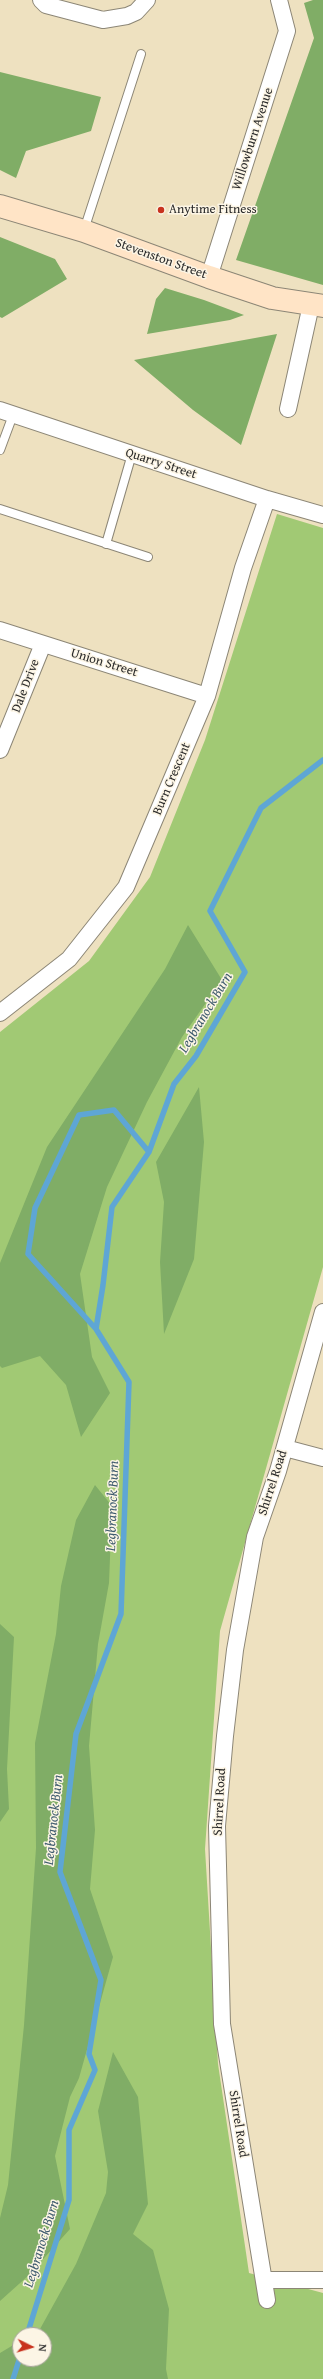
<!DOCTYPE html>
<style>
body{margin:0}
#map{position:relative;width:323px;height:2379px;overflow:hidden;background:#eee1c0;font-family:"Gentium Book Plus",serif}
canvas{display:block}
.north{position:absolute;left:12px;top:2327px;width:40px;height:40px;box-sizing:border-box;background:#fcf5e5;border:1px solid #a8a49b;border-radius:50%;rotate:95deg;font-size:11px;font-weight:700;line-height:16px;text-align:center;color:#2b2b2b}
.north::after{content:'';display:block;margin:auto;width:14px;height:18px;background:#c8321e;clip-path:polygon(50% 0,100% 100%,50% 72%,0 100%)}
</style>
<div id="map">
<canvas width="323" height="2379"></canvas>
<div class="north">N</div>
</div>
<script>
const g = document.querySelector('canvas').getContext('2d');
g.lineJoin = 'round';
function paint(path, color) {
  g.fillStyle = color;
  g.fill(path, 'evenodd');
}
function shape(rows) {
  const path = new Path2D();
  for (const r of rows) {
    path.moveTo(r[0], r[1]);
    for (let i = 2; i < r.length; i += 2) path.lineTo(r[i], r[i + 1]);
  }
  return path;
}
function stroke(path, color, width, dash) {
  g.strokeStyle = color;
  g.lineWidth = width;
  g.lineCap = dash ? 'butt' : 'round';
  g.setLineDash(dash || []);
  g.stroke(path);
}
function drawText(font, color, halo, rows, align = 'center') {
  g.font = font + ' "Gentium Book Plus",serif';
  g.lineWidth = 3;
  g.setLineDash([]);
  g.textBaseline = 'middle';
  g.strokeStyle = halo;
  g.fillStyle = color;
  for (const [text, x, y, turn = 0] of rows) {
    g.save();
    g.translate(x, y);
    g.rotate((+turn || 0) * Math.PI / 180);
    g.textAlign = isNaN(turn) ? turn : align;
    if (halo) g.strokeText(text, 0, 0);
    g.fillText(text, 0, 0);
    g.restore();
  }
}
const green = shape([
 [277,514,323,528,323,1267,220,1631,205,1849,218,2064,249,2273,323,2293,323,2379,0,2379,0,1032,89,961,150,877,205,740],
 [20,2335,44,2335,44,2359,20,2359]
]);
const forest = shape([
 [313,0,323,0,323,285,236,260,314,38,304,3],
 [0,72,101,97,91,131,26,151,16,178,0,170],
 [0,237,55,259,67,279,2,318,0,317],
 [165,288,204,300,244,315,230,320,147,334,156,299],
 [277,334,241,445,193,410,134,360],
 [188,925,222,980,182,1037,147,1102,107,1187,80,1274,92,1357,110,1393,81,1437,66,1385,40,1356,2,1368,0,1366,0,1263,47,1147,165,969],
 [199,1087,204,1142,194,1259,164,1334,160,1262,164,1202,156,1162],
 [95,1485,112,1506,109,1583,98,1644,89,1746,95,1830,90,1889,113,1957,79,2078,70,2097,55,2156,70,2229,29,2275,0,2301,0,2218,8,2185,24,2025,36,1848,35,1743,56,1634,61,1586,76,1520],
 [0,1624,14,1637,7,1769,9,1809,0,1822],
 [113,2052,138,2097,148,2204,133,2234,153,2250,169,2309,166,2369,168,2379,0,2379,0,2353,20,2341,20,2359,44,2359,44,2335,30,2335,40,2329,76,2264,106,2193,108,2172,98,2111]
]);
const stream = shape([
 [96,1329,28,1254,35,1208,79,1115,114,1110,149,1152,174,1084,196,1056,245,972,210,911,261,808,323,760],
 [27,2335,69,2200,69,2130,95,2070,89,2054,101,1980,60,1872,76,1734,121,1614,129,1382,96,1329,103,1285,112,1207,149,1152],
 [13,2379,20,2357]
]);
const service = shape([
 [84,230,141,54],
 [0,450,13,415],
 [0,509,148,557],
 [106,544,132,454]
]);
const minor = shape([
 [41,0,46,5,103,20,127,16,136,12,147,0],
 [209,277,287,31,279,0],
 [288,409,311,305],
 [0,410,267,499,323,515],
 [0,630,207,696],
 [0,750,43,644],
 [0,1013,69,959,126,887,207,696,243,568,267,499],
 [285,1448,323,1458],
 [264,2280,323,2280],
 [267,2300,222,2024,217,1826,225,1736,235,1650,255,1537,278,1471,323,1312]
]);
const secondary = shape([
 [0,206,84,231,209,277,272,298,323,306]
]);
const markers = [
 [161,210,4,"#c8321e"]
];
const streetNames = [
 ["Willowburn Avenue",253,139,-72],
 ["Stevenston Street",161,259,20],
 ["Quarry Street",161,464,18],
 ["Union Street",104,663,17],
 ["Dale Drive",26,686,-69],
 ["Burn Crescent",172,779,-67],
 ["Shirrel Road",273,1483,-72],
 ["Shirrel Road",220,1802,-87],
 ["Shirrel Road",238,2124,81]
];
const poiNames = [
 ["Anytime Fitness",169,210]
];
const waterNames = [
 ["Legbranock Burn",206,1013,-59],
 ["Legbranock Burn",113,1506,-88],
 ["Legbranock Burn",54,1820,-84],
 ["Legbranock Burn",42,2244,-73]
];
paint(green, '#a1c974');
paint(forest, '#80ad66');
stroke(stream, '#5ea6d5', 5.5);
stroke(service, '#8c8676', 10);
stroke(minor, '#8c8676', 18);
stroke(secondary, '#8c8676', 24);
stroke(service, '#fff', 8);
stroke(minor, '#fff', 16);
stroke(secondary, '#ffe4c6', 22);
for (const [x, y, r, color] of markers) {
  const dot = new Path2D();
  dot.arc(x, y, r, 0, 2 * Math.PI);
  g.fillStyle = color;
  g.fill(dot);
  stroke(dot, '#fcf5e5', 1.5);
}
drawText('13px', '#2b2b2b', '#fcf5e5', streetNames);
drawText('13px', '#2b2b2b', '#fcf5e5', poiNames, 'left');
drawText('italic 14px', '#3f5c6f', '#fcf5e5', waterNames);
</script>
